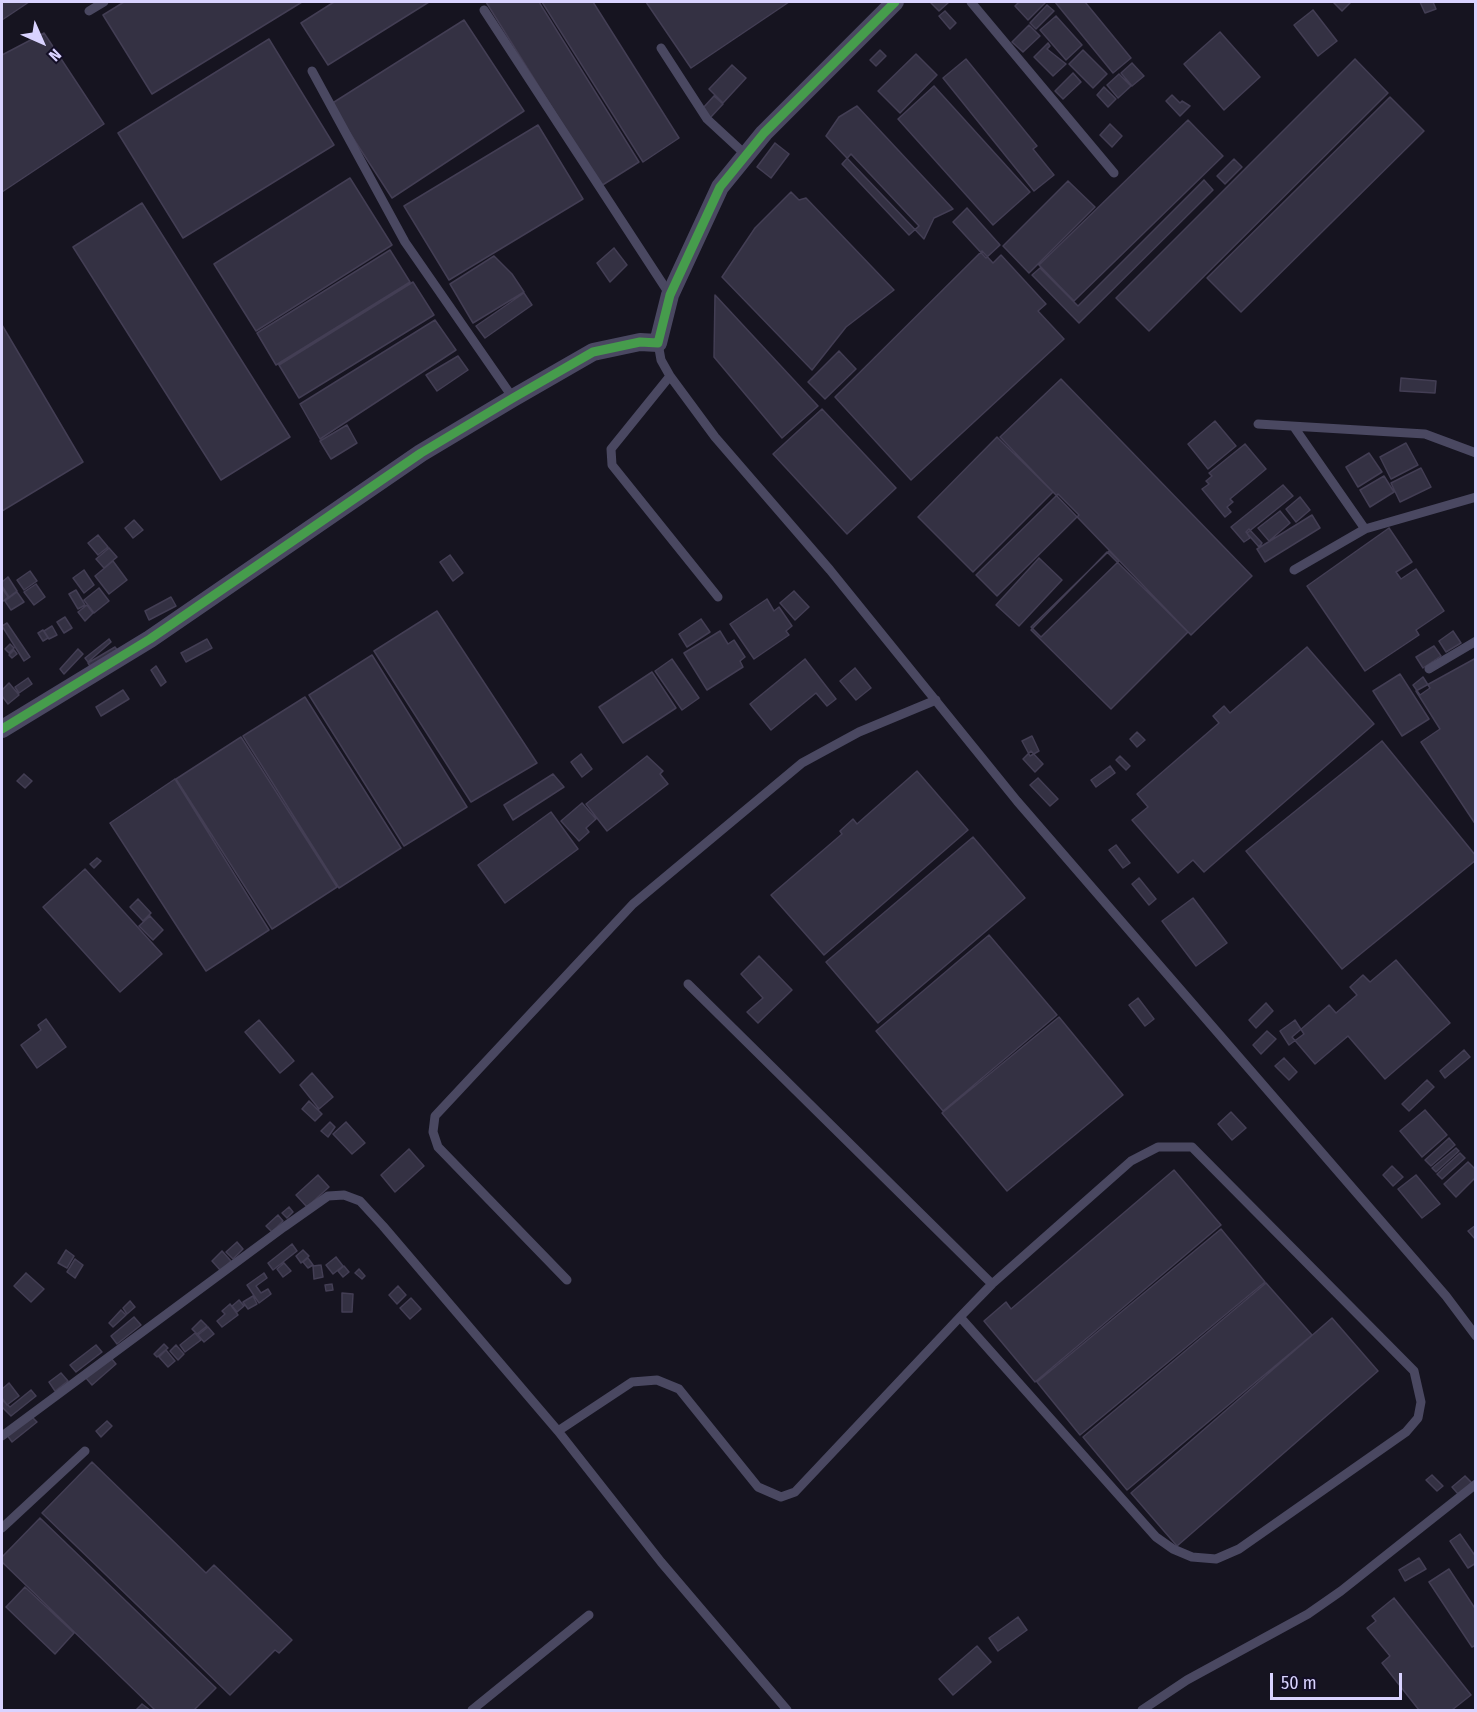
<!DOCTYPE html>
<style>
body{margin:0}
#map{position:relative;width:1477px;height:1712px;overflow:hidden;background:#161420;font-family:"Fira Sans Condensed",sans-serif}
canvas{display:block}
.frame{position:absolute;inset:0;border:3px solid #d9d3ff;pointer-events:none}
.north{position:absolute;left:12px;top:12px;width:60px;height:60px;-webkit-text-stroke:4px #130e26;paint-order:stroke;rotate:135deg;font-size:16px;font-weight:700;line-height:24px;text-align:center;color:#d9d3ff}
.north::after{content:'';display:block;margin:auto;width:21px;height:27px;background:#d9d3ff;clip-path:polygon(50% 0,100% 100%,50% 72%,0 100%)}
.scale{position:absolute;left:1270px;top:1673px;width:132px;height:27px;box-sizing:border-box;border:3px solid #d9d3ff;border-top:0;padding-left:8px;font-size:18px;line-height:21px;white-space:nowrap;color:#d9d3ff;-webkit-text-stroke:4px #130e26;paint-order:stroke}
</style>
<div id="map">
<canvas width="1477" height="1712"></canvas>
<div class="frame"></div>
<div class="north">N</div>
<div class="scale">50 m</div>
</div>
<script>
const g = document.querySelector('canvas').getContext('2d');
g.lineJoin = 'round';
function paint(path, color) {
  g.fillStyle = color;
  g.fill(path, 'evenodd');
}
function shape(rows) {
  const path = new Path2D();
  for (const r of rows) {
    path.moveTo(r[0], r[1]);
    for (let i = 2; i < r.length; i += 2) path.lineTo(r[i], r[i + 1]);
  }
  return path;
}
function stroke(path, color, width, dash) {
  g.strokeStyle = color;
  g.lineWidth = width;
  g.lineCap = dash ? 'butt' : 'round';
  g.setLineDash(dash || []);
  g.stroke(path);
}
const building = shape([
 [2,2,29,2,2,20,2,2],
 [124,2,302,2,152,94,103,15,124,2],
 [334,2,429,2,328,65,301,23,334,2],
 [486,2,539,2,639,162,601,186,486,2],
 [542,2,593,2,679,138,643,162,542,2],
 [646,2,789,2,691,68,646,2],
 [930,2,949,2,939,11,930,2],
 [1019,2,1044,2,1045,3,1028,20,1015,6,1019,2],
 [1055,2,1085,2,1131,58,1113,73,1055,2],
 [1333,2,1351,2,1342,11,1333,2],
 [1420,2,1433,2,1436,9,1425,13,1420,2],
 [1047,5,1054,11,1036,29,1030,23,1047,5],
 [1313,10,1337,41,1318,56,1294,25,1313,10],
 [945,11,956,23,950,29,939,16,945,11],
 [1056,16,1082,45,1066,60,1040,30,1056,16],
 [464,20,524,111,392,198,331,104,464,20],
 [1029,25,1040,36,1023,52,1012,42,1029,25],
 [1220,32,1260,77,1224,110,1184,64,1220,32],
 [44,33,104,124,2,192,2,55,44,33],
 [269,39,334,145,183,238,118,133,269,39],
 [1048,43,1050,46,1047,49,1066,64,1053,76,1034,57,1048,43],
 [880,50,886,56,876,66,870,60,880,50],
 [1083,50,1107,74,1093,88,1069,64,1083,50],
 [916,54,937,75,900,113,878,91,916,54],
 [966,59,1037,146,1033,149,1054,175,1034,191,943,78,966,59],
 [1355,59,1388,93,1149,331,1116,298,1355,59],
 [1132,63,1144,76,1132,86,1121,73,1132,63],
 [732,65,746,78,723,103,709,89,732,65],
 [1073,73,1081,82,1063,99,1055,91,1073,73],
 [1119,74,1131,86,1118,98,1107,85,1119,74],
 [934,86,1030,192,993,225,898,119,934,86],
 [1104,87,1116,99,1108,107,1097,95,1104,87],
 [1172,95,1180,103,1182,101,1190,106,1180,116,1166,101,1172,95],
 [714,96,723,104,710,118,702,109,714,96],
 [1390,97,1424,131,1241,312,1207,278,1390,97],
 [857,106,953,209,934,218,924,239,826,136,839,117,857,106],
 [1188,120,1223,156,1074,301,1039,265,1188,120],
 [1110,124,1122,136,1112,147,1100,135,1110,124],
 [538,125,583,199,449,280,404,206,538,125],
 [775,143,789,154,771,178,757,167,775,143],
 [851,154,919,226,909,235,842,164,851,154],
 [1234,159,1242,167,1225,184,1217,176,1234,159],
 [350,178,392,245,256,331,214,264,350,178],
 [1204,180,1213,190,1079,323,1032,275,1040,268,1078,306,1204,180],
 [1068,181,1095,207,1029,273,1003,246,1068,181],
 [791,192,799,200,806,198,894,290,846,327,812,370,722,277,755,228,791,192],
 [142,203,290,437,221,480,73,247,142,203],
 [967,208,1000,245,986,258,953,222,967,208],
 [614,248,627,265,610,282,597,263,614,248],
 [390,250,410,282,276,365,257,333,390,250],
 [982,251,993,263,1001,255,1046,304,1038,311,1064,339,911,480,835,397,982,251],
 [494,256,512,274,524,292,473,323,450,284,494,256],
 [413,282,434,315,299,398,279,365,413,282],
 [524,293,532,305,485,338,476,326,524,293],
 [715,295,818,406,782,438,714,357,715,295],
 [435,320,456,350,320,439,300,404,435,320],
 [2,325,83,462,2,511,2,325],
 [839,351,856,369,825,399,808,382,839,351],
 [458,356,468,370,437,391,426,375,458,356],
 [1401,378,1436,381,1435,393,1400,391,1401,378],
 [1061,379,1252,576,1191,635,1000,437,1061,379],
 [822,409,896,488,847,534,773,454,822,409],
 [1215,421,1236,446,1208,469,1188,444,1215,421],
 [347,425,357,443,331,459,320,441,347,425],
 [997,437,1053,492,973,572,918,517,997,437],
 [1406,443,1418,465,1391,479,1380,457,1406,443],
 [1245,444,1266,469,1230,499,1233,502,1227,507,1231,512,1225,517,1202,489,1209,484,1206,481,1212,476,1209,473,1245,444],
 [1369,453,1382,472,1358,487,1346,467,1369,453],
 [1421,468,1431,487,1400,502,1391,483,1421,468],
 [1384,476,1394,492,1370,507,1360,490,1384,476],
 [1283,485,1293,496,1247,533,1250,538,1244,542,1231,527,1283,485],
 [1058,494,1079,515,997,596,976,575,1058,494],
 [1300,497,1310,510,1296,522,1286,509,1300,497],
 [1280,511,1290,523,1269,541,1258,528,1280,511],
 [1312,515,1320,528,1265,562,1257,549,1312,515],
 [134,520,143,530,133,538,125,528,134,520],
 [1389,528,1412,562,1396,572,1401,579,1416,569,1444,611,1416,630,1419,635,1365,671,1307,586,1389,528],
 [1249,529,1262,543,1259,547,1246,532,1249,529],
 [98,535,108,547,98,555,88,543,98,535],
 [109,548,117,557,104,568,96,559,109,548],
 [1109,551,1119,561,1041,637,1031,627,1109,551],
 [1107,552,1188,632,1111,709,1031,630,1107,552],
 [450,555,463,573,453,581,440,562,450,555],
 [1039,558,1062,580,1019,626,996,605,1039,558],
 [113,561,127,580,109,594,95,576,113,561],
 [84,570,94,585,84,593,73,578,84,570],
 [30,571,37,581,24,590,17,580,30,571],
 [8,577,17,591,9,597,2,586,2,582,8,577],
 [36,584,45,597,34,605,24,592,36,584],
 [2,588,8,597,2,602,2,588],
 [99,588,109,601,94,613,84,600,99,588],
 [76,590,85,605,78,609,69,594,76,590],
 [794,591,809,607,795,620,780,603,794,591],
 [17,592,24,602,11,610,5,601,17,592],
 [171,597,176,606,149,620,145,611,171,597],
 [767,599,774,611,779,607,792,626,786,631,789,635,754,659,730,624,767,599],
 [87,605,93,613,85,621,78,612,87,605],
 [437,611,537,763,471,802,374,651,437,611],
 [65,617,72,628,64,633,57,622,65,617],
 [701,619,710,632,687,647,679,634,701,619],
 [7,623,30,657,24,661,2,626,7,623],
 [52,626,57,635,49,639,44,631,52,626],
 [43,630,48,638,43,641,38,633,43,630],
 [720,631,728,644,734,640,745,657,740,661,743,667,707,690,684,653,720,631],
 [1453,631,1461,643,1446,652,1439,641,1453,631],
 [109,639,111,642,88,662,85,658,109,639],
 [207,639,212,648,186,662,181,653,207,639],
 [10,644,14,648,9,653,5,649,10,644],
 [1434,646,1441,656,1423,668,1416,657,1434,646],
 [115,647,120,654,93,671,88,663,115,647],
 [1307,647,1374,724,1204,872,1193,860,1178,873,1132,820,1148,807,1137,794,1219,723,1213,716,1224,706,1230,713,1307,647],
 [78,649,83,654,64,674,60,669,78,649],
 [14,650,17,654,12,658,9,655,14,650],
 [372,655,467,807,404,846,309,695,372,655],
 [1476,658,1476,825,1421,742,1440,729,1416,691,1476,658],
 [672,659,699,698,682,710,655,671,672,659],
 [805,659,836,699,827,706,816,693,771,730,750,704,805,659],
 [156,666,166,682,161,686,151,670,156,666],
 [855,668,871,688,856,700,840,681,855,668],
 [652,672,676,708,623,743,599,707,652,672],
 [1400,674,1429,719,1402,736,1373,691,1400,674],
 [1423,677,1430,688,1420,695,1413,685,1423,677],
 [28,678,32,684,19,693,15,687,28,678],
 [9,683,19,695,8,704,2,696,2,690,9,683],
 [123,690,129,699,101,716,96,707,123,690],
 [305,697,401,848,339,888,243,736,305,697],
 [1137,732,1145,740,1137,747,1130,739,1137,732],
 [1032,736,1039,751,1030,756,1022,741,1032,736],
 [241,737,337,887,272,929,176,779,241,737],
 [1382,741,1476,856,1476,860,1342,969,1246,851,1382,741],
 [1031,751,1043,764,1035,772,1023,759,1031,751],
 [581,754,592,769,582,777,571,762,581,754],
 [647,756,663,771,660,774,668,784,607,831,586,804,647,756],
 [1120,756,1130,766,1126,770,1116,760,1120,756],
 [1110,766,1115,773,1096,787,1091,780,1110,766],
 [917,771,968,830,824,955,771,895,842,834,840,831,853,819,857,824,917,771],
 [24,774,32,781,25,788,17,781,24,774],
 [553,774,564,787,513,820,504,805,553,774],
 [1038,778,1058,799,1050,806,1030,785,1038,778],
 [175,779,269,930,206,971,110,823,175,779],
 [582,803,596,819,586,828,589,832,579,841,561,821,582,803],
 [551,812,578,849,505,903,478,865,551,812],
 [973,837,1025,898,878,1023,826,962,973,837],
 [1116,845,1130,863,1123,868,1109,850,1116,845],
 [97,858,101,861,94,868,90,864,97,858],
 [85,869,162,954,120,992,43,907,85,869],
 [1139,878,1156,899,1149,905,1132,884,1139,878],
 [1193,898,1227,943,1196,966,1162,921,1193,898],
 [138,899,151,913,143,921,130,907,138,899],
 [150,916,163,930,153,940,139,926,150,916],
 [989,935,1057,1015,943,1111,876,1031,989,935],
 [759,956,792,990,758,1023,747,1012,763,998,741,974,759,956],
 [1396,960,1450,1023,1385,1079,1348,1036,1315,1064,1292,1037,1329,1005,1336,1013,1357,995,1350,987,1363,975,1370,982,1396,960],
 [1138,998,1154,1019,1145,1026,1129,1005,1138,998],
 [1266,1003,1273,1011,1256,1028,1249,1020,1266,1003],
 [1059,1017,1123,1095,1007,1191,942,1113,1059,1017],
 [46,1019,66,1047,37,1068,21,1045,41,1030,38,1025,46,1019],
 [259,1020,294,1061,280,1073,245,1032,259,1020],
 [1295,1020,1304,1034,1289,1045,1280,1031,1295,1020],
 [1267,1031,1276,1039,1261,1054,1253,1045,1267,1031],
 [1464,1050,1470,1057,1445,1078,1440,1071,1464,1050],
 [1284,1058,1297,1072,1289,1080,1275,1066,1284,1058],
 [312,1073,333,1097,319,1109,300,1085,312,1073],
 [1427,1080,1434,1087,1409,1111,1402,1104,1427,1080],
 [309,1101,322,1114,315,1121,302,1109,309,1101],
 [1425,1110,1447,1135,1422,1157,1400,1131,1425,1110],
 [1231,1112,1246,1128,1232,1140,1218,1124,1231,1112],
 [330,1122,335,1127,328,1137,321,1131,330,1122],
 [346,1122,365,1143,352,1154,333,1134,346,1122],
 [1449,1138,1455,1145,1431,1166,1425,1160,1449,1138],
 [1456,1148,1459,1151,1436,1172,1432,1168,1456,1148],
 [409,1149,424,1166,395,1192,381,1175,409,1149],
 [1460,1153,1465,1158,1442,1179,1437,1174,1460,1153],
 [1468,1162,1476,1170,1476,1177,1456,1197,1444,1184,1468,1162],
 [1392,1166,1403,1177,1393,1186,1383,1175,1392,1166],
 [1174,1170,1221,1225,1035,1382,984,1321,1006,1302,1011,1309,1174,1170],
 [318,1175,329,1187,307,1207,296,1195,318,1175],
 [1416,1175,1440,1204,1422,1218,1398,1189,1416,1175],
 [289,1207,293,1212,287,1218,282,1213,289,1207],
 [278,1215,283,1221,272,1232,266,1226,278,1215],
 [1476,1225,1476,1240,1468,1231,1476,1225],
 [1221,1229,1265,1282,1080,1435,1037,1382,1221,1229],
 [237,1242,243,1249,233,1259,226,1252,237,1242],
 [292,1244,297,1251,273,1270,268,1263,292,1244],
 [66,1250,74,1256,67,1268,58,1263,66,1250],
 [303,1250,309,1256,301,1263,296,1256,303,1250],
 [222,1251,231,1261,221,1271,212,1261,222,1251],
 [336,1257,343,1266,333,1274,326,1265,336,1257],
 [308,1258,313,1265,308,1268,303,1262,308,1258],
 [75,1259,83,1265,75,1278,67,1272,75,1259],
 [284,1263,291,1271,283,1277,277,1269,284,1263],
 [321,1265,323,1277,314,1279,313,1266,321,1265],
 [344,1266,349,1272,343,1277,338,1271,344,1266],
 [359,1269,365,1276,362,1279,355,1273,359,1269],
 [26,1273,44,1289,31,1302,14,1286,26,1273],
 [264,1273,267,1278,256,1286,261,1293,268,1289,271,1294,259,1303,247,1285,264,1273],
 [1266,1283,1312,1335,1127,1490,1083,1437,1266,1283],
 [332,1284,333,1290,326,1291,325,1285,332,1284],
 [398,1286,406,1295,397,1304,389,1295,398,1286],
 [342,1293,353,1294,352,1312,342,1312,342,1293],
 [253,1296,257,1304,248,1309,243,1302,253,1296],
 [411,1298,421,1309,410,1319,400,1308,411,1298],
 [239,1300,244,1306,237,1312,232,1306,239,1300],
 [130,1301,135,1307,127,1314,123,1308,130,1301],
 [230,1304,238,1315,222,1327,217,1321,225,1314,222,1311,230,1304],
 [121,1310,126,1315,113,1327,109,1323,121,1310],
 [134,1317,141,1325,117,1344,111,1336,134,1317],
 [1332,1318,1378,1371,1177,1546,1131,1493,1332,1318],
 [201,1320,207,1326,197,1334,192,1329,201,1320],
 [208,1327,214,1334,204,1342,198,1335,208,1327],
 [195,1333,201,1340,185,1352,180,1345,195,1333],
 [164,1344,168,1348,157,1357,154,1354,164,1344],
 [96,1345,102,1352,76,1372,70,1365,96,1345],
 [176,1345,184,1354,178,1360,170,1351,176,1345],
 [166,1350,175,1361,168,1367,159,1357,166,1350],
 [110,1357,116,1364,92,1385,86,1378,110,1357],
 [61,1373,68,1381,55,1391,49,1382,61,1373],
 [9,1383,19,1396,7,1405,2,1398,2,1389,9,1383],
 [31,1390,36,1396,11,1416,2,1407,2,1400,10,1407,31,1390],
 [31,1416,37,1422,12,1442,7,1435,31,1416],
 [107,1421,112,1426,101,1437,96,1431,107,1421],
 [92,1462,206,1573,214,1565,292,1640,279,1653,275,1650,230,1695,42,1513,92,1462],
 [1432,1475,1443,1486,1437,1491,1426,1480,1432,1475],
 [1465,1476,1472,1483,1459,1495,1452,1487,1465,1476],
 [40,1518,216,1688,194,1710,155,1710,2,1562,2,1557,40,1518],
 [1460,1534,1476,1557,1476,1563,1468,1568,1450,1541,1460,1534],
 [1419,1558,1426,1569,1405,1581,1399,1570,1419,1558],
 [1449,1569,1476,1610,1476,1645,1472,1647,1429,1582,1449,1569],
 [25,1587,74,1633,55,1654,6,1607,25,1587],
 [1394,1598,1471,1695,1452,1710,1419,1710,1382,1663,1390,1656,1367,1628,1376,1621,1372,1616,1394,1598],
 [1018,1617,1027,1630,998,1651,989,1638,1018,1617],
 [977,1646,991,1662,953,1695,939,1679,977,1646],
 [142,1704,150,1710,136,1710,142,1704]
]);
const service = shape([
 [971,2,1114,173],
 [484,10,670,295],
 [89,11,104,2],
 [661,48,707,119,746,155],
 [312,71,405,242,513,398],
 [658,343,661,360,670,376,715,437,830,570,1017,801,1446,1296,1476,1336],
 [670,376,611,449,612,465,718,597],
 [1258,424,1425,434,1476,453],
 [1294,427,1365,529],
 [1294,570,1365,529,1476,497],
 [1429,669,1476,641],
 [688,984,992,1284],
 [567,1280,438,1147,433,1132,435,1116,633,904,802,763,859,732,936,700],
 [558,1431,632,1382,657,1380,679,1389,758,1487,781,1497,795,1492,960,1317,992,1284,1131,1161,1158,1147,1192,1147,1414,1371,1421,1402,1418,1418,1406,1432,1239,1549,1216,1559,1192,1557,1173,1549,1156,1537,960,1317],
 [2,1436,284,1227,328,1196,344,1195,360,1201,383,1226,558,1431,661,1562,787,1710],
 [2,1528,85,1451],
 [472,1710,589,1615],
 [1142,1710,1187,1680,1308,1614,1341,1591,1476,1484]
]);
const minor = shape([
 [2,729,150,639,421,453,513,398,593,352,640,342,658,343,670,295,720,187,764,133,895,2]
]);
const cycleway = shape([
 [2,729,150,639,421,453,513,398,593,352,640,342,658,343,670,295,720,187,764,133,895,2]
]);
paint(building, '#343143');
stroke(building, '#433e54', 1.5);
stroke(service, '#4a4861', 9);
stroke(minor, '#4a4861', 18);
stroke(cycleway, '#469c4c', 9);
</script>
